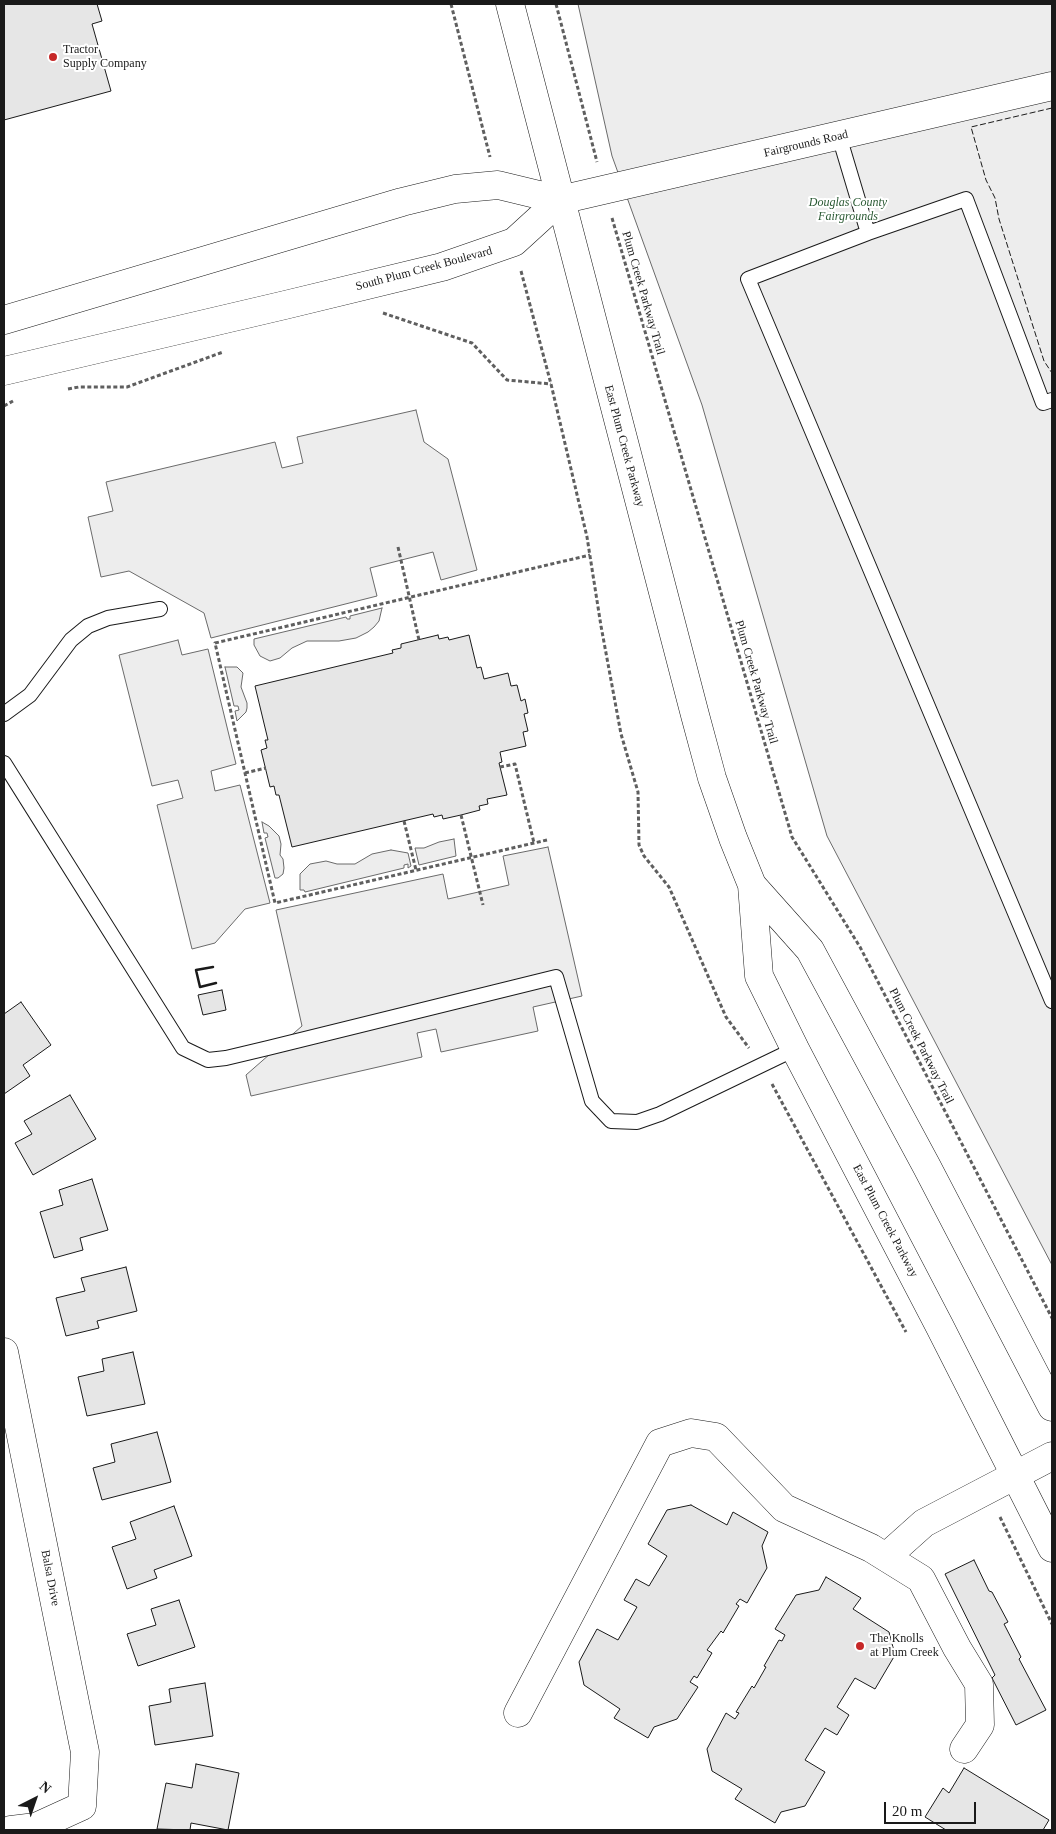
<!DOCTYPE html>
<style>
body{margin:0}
#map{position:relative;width:1056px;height:1834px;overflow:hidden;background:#fff;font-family:Georgia,serif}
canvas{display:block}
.frame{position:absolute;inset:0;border:5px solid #1a1a1a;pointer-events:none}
.north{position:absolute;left:10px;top:1774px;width:50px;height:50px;-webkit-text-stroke:4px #fff;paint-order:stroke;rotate:41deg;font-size:14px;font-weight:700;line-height:20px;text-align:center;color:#1a1a1a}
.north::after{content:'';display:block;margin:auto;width:18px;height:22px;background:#1a1a1a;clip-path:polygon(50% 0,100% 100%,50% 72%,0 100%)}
.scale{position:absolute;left:884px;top:1802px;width:92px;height:22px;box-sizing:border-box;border:2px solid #1a1a1a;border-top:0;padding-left:6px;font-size:15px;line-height:18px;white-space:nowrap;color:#1a1a1a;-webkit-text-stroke:4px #fff;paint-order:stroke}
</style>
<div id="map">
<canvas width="1056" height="1834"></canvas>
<div class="frame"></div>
<div class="north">N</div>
<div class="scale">20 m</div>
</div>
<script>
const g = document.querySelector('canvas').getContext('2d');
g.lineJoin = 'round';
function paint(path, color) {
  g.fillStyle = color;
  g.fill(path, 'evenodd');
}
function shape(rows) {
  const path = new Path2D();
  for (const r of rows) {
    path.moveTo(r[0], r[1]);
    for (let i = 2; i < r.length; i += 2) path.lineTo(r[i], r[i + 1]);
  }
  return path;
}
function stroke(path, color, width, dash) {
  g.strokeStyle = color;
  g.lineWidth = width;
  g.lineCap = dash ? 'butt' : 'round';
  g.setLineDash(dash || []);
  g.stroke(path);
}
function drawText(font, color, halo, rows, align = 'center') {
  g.font = font + ' Georgia,serif';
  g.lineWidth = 4;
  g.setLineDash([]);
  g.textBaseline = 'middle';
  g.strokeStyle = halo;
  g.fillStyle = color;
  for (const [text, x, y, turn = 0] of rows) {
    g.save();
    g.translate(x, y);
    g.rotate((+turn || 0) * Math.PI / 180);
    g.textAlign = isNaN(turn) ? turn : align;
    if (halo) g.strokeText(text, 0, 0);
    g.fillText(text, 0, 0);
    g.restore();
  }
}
const built = shape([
 [578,4,1052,4,1052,1265,827,836,702,405,612,156,578,4],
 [416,410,424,442,448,459,477,570,441,580,433,552,370,568,377,596,211,638,204,613,129,571,101,577,88,517,113,511,106,482,275,442,282,468,303,463,297,437,416,410],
 [382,608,379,621,374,627,368,632,356,638,339,641,307,641,292,648,280,658,270,661,260,656,254,645,254,639,346,617,347,619,350,619,350,616,382,608],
 [178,640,182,655,208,649,236,764,211,771,215,791,240,785,270,903,245,909,215,943,192,949,157,805,183,798,178,780,152,786,119,655,178,640],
 [225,667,237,667,243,673,241,687,247,703,247,708,246,712,237,721,235,711,239,710,238,706,234,706,225,667],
 [262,822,269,826,279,836,281,844,280,855,283,859,284,868,283,874,278,878,275,878,265,838,268,837,267,833,264,833,262,822],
 [454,839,456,856,419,865,415,848,424,848,439,842,454,839],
 [548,847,582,996,533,1007,538,1031,441,1052,436,1029,417,1033,422,1057,251,1096,246,1075,302,1026,276,910,443,874,448,899,509,885,503,856,548,847],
 [391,850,408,853,411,866,408,868,408,864,404,865,404,868,305,892,304,890,300,890,300,874,310,864,326,861,337,864,355,864,372,854,391,850]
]);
const building = shape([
 [4,4,97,4,102,21,92,24,111,91,4,120,4,4],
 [438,635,439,639,448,637,449,640,469,635,477,668,481,667,484,679,508,673,511,686,517,685,521,701,525,699,528,713,524,714,528,731,523,732,526,746,500,752,502,762,499,763,507,795,487,799,488,804,479,806,480,810,461,815,443,819,442,815,434,817,433,814,292,847,279,795,276,795,274,786,270,787,261,750,267,748,265,740,268,740,255,686,393,653,392,650,401,648,401,644,438,635],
 [222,990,226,1010,203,1015,198,995,222,990],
 [21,1002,51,1045,23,1065,30,1076,4,1094,4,1014,21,1002],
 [70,1095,96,1139,33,1175,15,1143,32,1134,24,1121,70,1095],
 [92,1179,108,1230,80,1238,83,1250,54,1258,40,1212,63,1205,59,1190,92,1179],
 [126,1267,137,1311,97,1321,99,1328,66,1336,56,1298,85,1291,81,1278,126,1267],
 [133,1352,145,1404,87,1416,78,1377,104,1371,102,1359,133,1352],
 [157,1432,171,1482,102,1500,93,1468,115,1462,111,1444,157,1432],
 [691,1505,727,1525,733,1512,768,1532,762,1546,767,1568,747,1603,740,1599,736,1604,739,1606,723,1633,721,1631,707,1650,712,1653,697,1678,694,1676,690,1682,698,1687,677,1719,654,1727,648,1738,614,1718,620,1709,584,1685,579,1662,597,1629,618,1640,637,1607,624,1600,636,1579,649,1586,667,1556,648,1544,667,1510,691,1505],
 [174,1506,192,1556,154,1570,157,1578,127,1589,112,1547,136,1539,130,1522,174,1506],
 [974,1560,989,1591,992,1592,1008,1622,1004,1624,1021,1657,1019,1659,1046,1710,1016,1725,992,1678,995,1675,945,1574,974,1560],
 [826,1577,861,1598,853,1609,889,1632,895,1655,875,1689,855,1678,837,1707,849,1715,837,1735,825,1728,805,1760,825,1772,805,1806,781,1812,775,1823,735,1799,742,1789,712,1771,707,1749,726,1713,735,1719,739,1713,736,1712,752,1686,754,1688,766,1667,764,1666,779,1640,782,1641,785,1635,775,1629,796,1595,819,1590,826,1577],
 [179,1600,195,1647,138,1666,127,1634,156,1625,151,1609,179,1600],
 [205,1683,213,1736,155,1745,149,1706,171,1702,169,1689,205,1683],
 [196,1764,239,1773,228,1830,191,1823,190,1830,157,1829,166,1783,192,1788,196,1764],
 [964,1768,1049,1820,1043,1830,946,1830,925,1817,943,1788,949,1793,964,1768]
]);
const path = shape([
 [451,4,490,157],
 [556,4,597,162],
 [612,218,792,837,860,947,1052,1318],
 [521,271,551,384,587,537,601,626,621,734,638,792,639,845,644,856,669,887,726,1017,749,1048],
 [383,313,472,343,507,380,551,384],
 [68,389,79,387,127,387,223,352],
 [4,406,13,401],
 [398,547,419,640],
 [500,767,515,764,534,843],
 [245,773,266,768],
 [461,815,483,905],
 [404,821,416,870],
 [547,840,275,903,215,643,590,555],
 [772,1084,906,1332],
 [1000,1517,1052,1624]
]);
const lane = shape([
 [839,136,868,233],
 [1052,400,1043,403,966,199,868,233,748,279,1052,1001],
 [4,714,30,695,71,640,88,626,108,618,160,609],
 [4,763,183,1048,208,1060,226,1058,268,1048,556,977,592,1101,611,1121,637,1122,660,1114,795,1049]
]);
const street = shape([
 [560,200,1052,86],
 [4,1352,85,1752,82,1806,36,1827,11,1830],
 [886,1557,924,1523,1052,1456],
 [518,1713,660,1443,691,1433,716,1437,784,1508,871,1548,921,1579,957,1648,979,1684,980,1725,964,1749]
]);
const secondary = shape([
 [510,4,695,715,712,778,733,838,752,885,759,976,795,1049,940,1327,1052,1548],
 [4,320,402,202,455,189,498,185,560,200],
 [4,371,285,305,442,267,514,242,560,200],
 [752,885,810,950,927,1167,1052,1407]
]);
const fence = shape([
 [1052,108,971,127,986,180,995,198,999,219,1044,361,1052,373]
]);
const wall = shape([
 [213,967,196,970,200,987,216,983]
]);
const markers = [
 [53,57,5,"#c62828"],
 [860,1646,5,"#c62828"]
];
const poiNames = [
 ["Tractor",63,50],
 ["Supply Company",63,64],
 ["The Knolls",870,1639],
 ["at Plum Creek",870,1653]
];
const streetNames = [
 ["Fairgrounds Road",806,144,-13],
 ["South Plum Creek Boulevard",424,269,-15],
 ["Plum Creek Parkway Trail",643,293,74],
 ["East Plum Creek Parkway",624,446,75],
 ["Plum Creek Parkway Trail",756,682,74],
 ["Plum Creek Parkway Trail",921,1046,63],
 ["East Plum Creek Parkway",885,1221,62],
 ["Balsa Drive",50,1578,79]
];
const parkNames = [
 ["Douglas County",848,203],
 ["Fairgrounds",848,217]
];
paint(built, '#ededed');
stroke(built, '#6a6a6a', 1);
paint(building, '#e6e6e6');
stroke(building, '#1a1a1a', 1);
stroke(lane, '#1a1a1a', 16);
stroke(street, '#1a1a1a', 29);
stroke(secondary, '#1a1a1a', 29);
stroke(path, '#5f5f5f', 3, [4, 2.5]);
stroke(lane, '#fff', 14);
stroke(street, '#fff', 28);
stroke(secondary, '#fff', 28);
stroke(fence, '#1a1a1a', 1, [6, 2.5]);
stroke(wall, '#1a1a1a', 2.5);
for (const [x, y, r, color] of markers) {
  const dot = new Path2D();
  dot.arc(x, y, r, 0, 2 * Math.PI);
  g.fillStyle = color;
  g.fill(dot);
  stroke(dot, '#fff', 2);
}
drawText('12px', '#1a1a1a', '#fff', poiNames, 'left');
drawText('12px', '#1a1a1a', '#fff', streetNames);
drawText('italic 12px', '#2b5a34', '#fff', parkNames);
</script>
